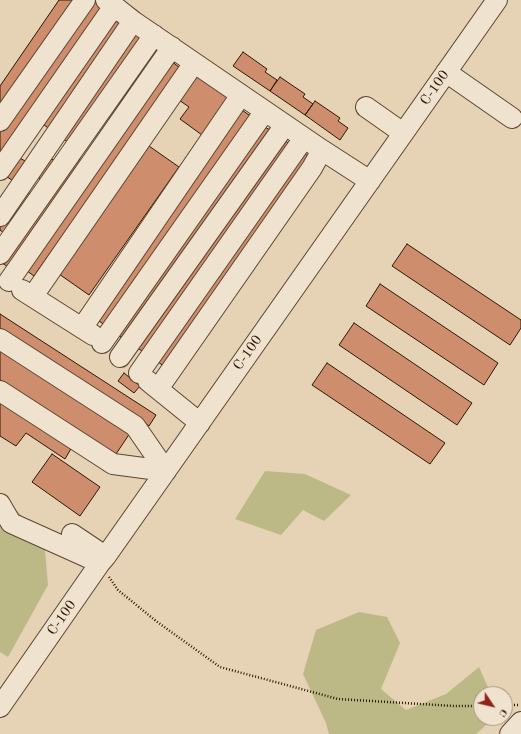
<!DOCTYPE html>
<meta charset="utf-8">
<style>
body{margin:0}
#map{position:relative;width:521px;height:734px;overflow:hidden;background:#e6d2b4;font-family:"Old Standard TT",serif}
canvas{display:block}
.north{position:absolute;left:473px;top:686px;width:40px;height:40px;box-sizing:border-box;background:#efe2ce;border:1px solid #a2917e;border-radius:50%;rotate:125deg;font-size:11px;font-weight:700;line-height:16px;text-align:center;color:#2e1805}
.north::after{content:'';display:block;margin:auto;width:14px;height:18px;background:#8f2418;clip-path:polygon(50% 0,100% 100%,50% 72%,0 100%)}
</style>
<div id="map">
<canvas width="521" height="734"></canvas>
<div class="north">С</div>
</div>
<script>
const g = document.querySelector('canvas').getContext('2d');
g.lineJoin = 'round';
function paint(path, color) {
  g.fillStyle = color;
  g.fill(path, 'evenodd');
}
function shape(rows) {
  const path = new Path2D();
  for (const r of rows) {
    path.moveTo(r[0], r[1]);
    for (let i = 2; i < r.length; i += 2) path.lineTo(r[i], r[i + 1]);
  }
  return path;
}
function stroke(path, color, width, dash) {
  g.strokeStyle = color;
  g.lineWidth = width;
  g.lineCap = dash ? 'butt' : 'round';
  g.setLineDash(dash || []);
  g.stroke(path);
}
function drawText(font, color, halo, rows, align = 'center') {
  g.font = font + ' "Old Standard TT",serif';
  g.lineWidth = 3;
  g.setLineDash([]);
  g.textBaseline = 'middle';
  g.strokeStyle = halo;
  g.fillStyle = color;
  for (const [text, x, y, turn = 0] of rows) {
    g.save();
    g.translate(x, y);
    g.rotate((+turn || 0) * Math.PI / 180);
    g.textAlign = isNaN(turn) ? turn : align;
    if (halo) g.strokeText(text, 0, 0);
    g.fillText(text, 0, 0);
    g.restore();
  }
}
const green = shape([
 [265,471,305,474,351,495,324,521,303,510,281,535,235,519],
 [0,493,44,539,48,585,8,657,0,652],
 [359,612,387,617,400,643,381,689,406,710,446,694,479,667,491,694,481,694,481,718,494,718,476,734,329,734,326,723,303,674,316,630]
]);
const building = shape([
 [59,0,76,0,0,109,0,86,59,0],
 [92,0,104,7,0,155,0,132,92,0],
 [114,15,125,22,51,130,40,122,114,15],
 [135,30,146,38,70,144,59,136,135,30],
 [243,52,267,69,265,72,277,80,270,91,233,66,243,52],
 [170,60,180,68,34,276,23,268,170,60],
 [197,76,228,98,202,135,180,119,189,107,179,100,197,76],
 [280,77,305,94,303,97,313,104,305,115,270,91,280,77],
 [315,101,340,118,338,121,348,128,340,140,305,115,315,101],
 [242,110,253,118,106,326,95,318,242,110],
 [262,125,273,132,127,341,115,333,262,125],
 [282,138,292,146,146,354,135,346,282,138],
 [149,146,179,167,89,295,59,274,149,146],
 [301,151,312,159,165,367,154,359,301,151],
 [46,155,56,162,43,181,33,174,46,155],
 [17,156,28,163,15,182,4,175,17,156],
 [74,156,85,163,12,270,1,262,74,156],
 [23,189,32,195,5,234,0,230,0,221,23,189],
 [407,244,521,320,521,328,510,345,392,266,407,244],
 [380,284,498,363,484,385,366,306,380,284],
 [0,314,156,415,149,426,0,330,0,314],
 [354,323,472,403,457,425,339,345,354,323],
 [0,349,130,433,116,454,0,380,0,349],
 [327,363,445,443,430,464,312,385,327,363],
 [124,373,140,386,134,393,118,381,124,373],
 [0,401,72,447,65,459,26,433,16,446,0,436,0,401],
 [52,454,100,487,80,516,32,482,52,454]
]);
const path = shape([
 [109,577,118,590,156,621,220,667,338,699,454,706,481,706],
 [505,705,518,705]
]);
const minor = shape([
 [133,21,322,150,370,181],
 [446,72,512,118],
 [366,107,403,133],
 [0,121,85,0],
 [0,170,114,6,106,0],
 [0,216,133,21,114,6],
 [0,254,154,35],
 [9,281,172,47],
 [22,290,93,335],
 [33,296,194,63],
 [82,328,241,95],
 [0,339,135,426,166,471],
 [102,343,265,111],
 [120,357,285,125],
 [139,373,304,138],
 [148,381,200,423],
 [158,389,312,168,322,150],
 [0,391,113,464,166,471],
 [0,504,11,523,100,563],
 [72,534,99,552],
 [0,707,100,563,106,556,497,0],
 [510,734,521,722]
]);
const streetNames = [
 ["С-100",435,88,-55],
 ["С-100",248,353,-55],
 ["С-100",62,618,-55]
];
paint(green, '#bdb987');
paint(building, '#ce8e6e');
stroke(building, '#2e1805', 1);
stroke(minor, '#5c4631', 22);
stroke(path, '#2e1805', 2.5, [1, 2]);
stroke(minor, '#efe2ce', 20);
drawText('14px', '#2e1805', '#efe2ce', streetNames);
</script>
